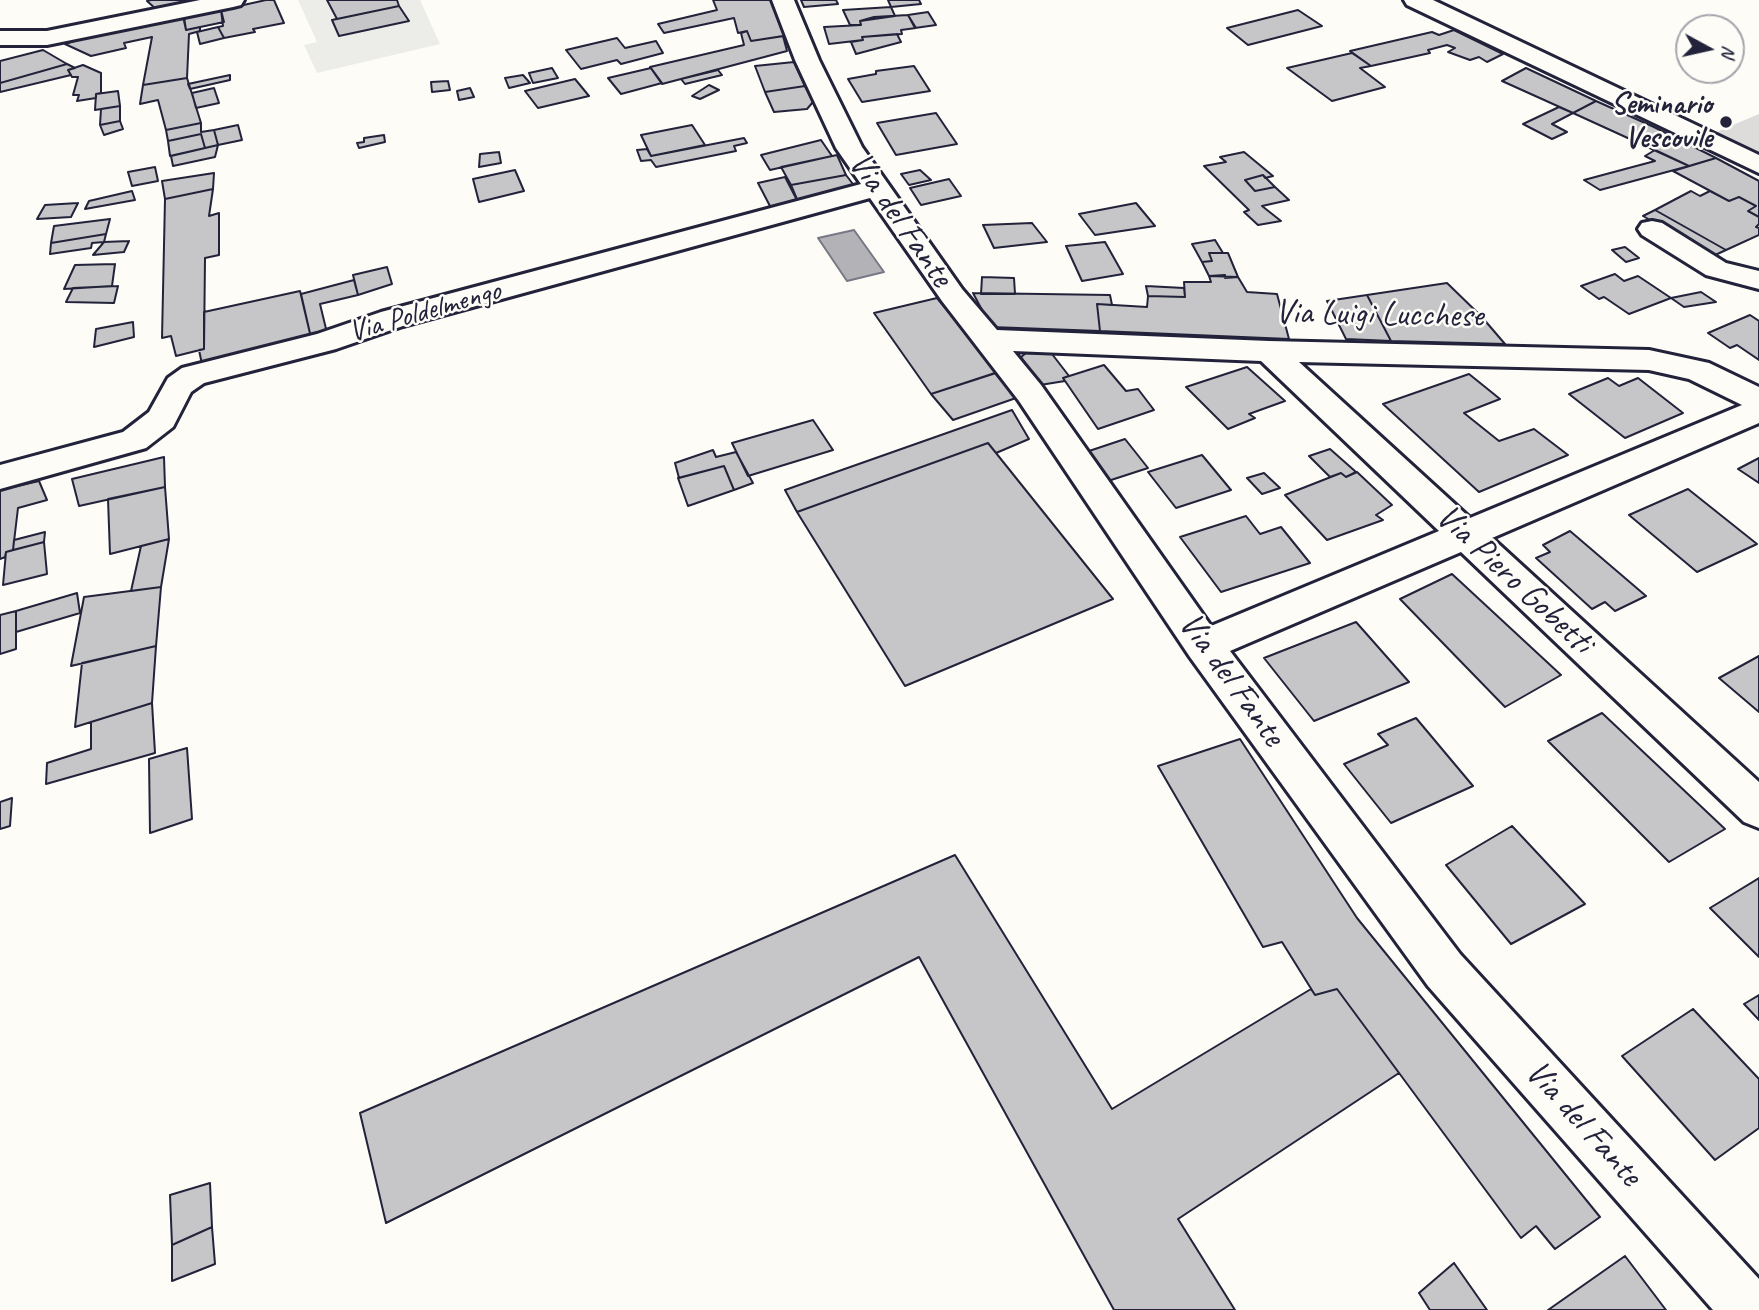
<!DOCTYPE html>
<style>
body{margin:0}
#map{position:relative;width:1759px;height:1310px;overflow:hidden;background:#fdfcf7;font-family:Caveat,sans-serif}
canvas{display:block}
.north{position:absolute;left:1675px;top:14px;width:70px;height:70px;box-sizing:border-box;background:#fdfcf7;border:2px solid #a5a5ac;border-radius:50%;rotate:98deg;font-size:19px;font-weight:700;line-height:28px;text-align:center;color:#22223b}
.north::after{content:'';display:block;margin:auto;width:24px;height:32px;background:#22223b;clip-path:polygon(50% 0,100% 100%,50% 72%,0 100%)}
</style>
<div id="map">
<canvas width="1759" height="1310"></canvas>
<div class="north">N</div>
</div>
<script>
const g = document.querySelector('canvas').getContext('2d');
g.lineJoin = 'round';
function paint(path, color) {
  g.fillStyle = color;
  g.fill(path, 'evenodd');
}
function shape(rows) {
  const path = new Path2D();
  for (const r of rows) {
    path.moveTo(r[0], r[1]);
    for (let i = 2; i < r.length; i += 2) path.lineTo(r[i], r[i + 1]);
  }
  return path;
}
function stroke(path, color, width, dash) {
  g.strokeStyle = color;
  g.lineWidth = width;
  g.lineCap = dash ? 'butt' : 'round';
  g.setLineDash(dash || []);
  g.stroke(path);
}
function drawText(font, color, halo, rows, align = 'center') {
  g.font = font + ' Caveat,sans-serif';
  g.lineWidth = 5;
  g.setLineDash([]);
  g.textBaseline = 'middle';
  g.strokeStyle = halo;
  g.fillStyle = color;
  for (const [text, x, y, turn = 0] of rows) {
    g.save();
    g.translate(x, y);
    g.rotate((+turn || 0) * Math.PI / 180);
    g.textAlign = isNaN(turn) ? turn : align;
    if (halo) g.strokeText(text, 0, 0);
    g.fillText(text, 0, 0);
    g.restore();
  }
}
const built = shape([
 [298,0,420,0,440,44,317,73,304,45,317,42]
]);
const green = shape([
 [1759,114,1759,155,1714,133]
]);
const water = shape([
 [854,230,884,272,847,281,818,238,854,230]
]);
const building = shape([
 [151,0,204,0,157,10,147,1,151,0],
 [266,0,274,0,284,23,253,29,255,32,224,38,218,27,223,26,221,10,266,0],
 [327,0,397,0,399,6,337,19,327,0],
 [713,0,771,0,784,36,751,41,747,31,738,33,734,18,664,33,658,24,717,10,713,0],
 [801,0,836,0,838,4,804,7,801,0],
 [888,0,919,0,921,4,891,7,888,0],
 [399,6,409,21,339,36,332,20,399,6],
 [891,7,895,16,860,21,861,25,850,25,843,10,891,7],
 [221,10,224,22,186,30,184,17,221,10],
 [1298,10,1322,26,1248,45,1227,28,1298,10],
 [928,12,936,25,915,28,908,15,928,12],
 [908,15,916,28,901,30,902,34,862,37,863,40,829,44,824,27,861,25,860,21,874,17,908,15],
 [183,16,186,30,200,27,200,31,189,34,187,78,143,85,152,37,124,43,126,48,91,56,65,44,102,32,183,16],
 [218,27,224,38,200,44,197,32,218,27],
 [1454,30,1503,54,1487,62,1479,57,1470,60,1448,52,1455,48,1447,45,1428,50,1430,53,1371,66,1350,51,1432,32,1439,35,1454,30],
 [747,31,751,41,783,36,787,51,662,84,650,67,744,45,741,33,747,31],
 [897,34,901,42,856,54,851,42,863,40,862,37,897,34],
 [617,38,625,48,656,41,663,53,621,64,617,60,581,69,566,50,617,38],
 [43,50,67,64,0,83,0,61,43,50],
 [1352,53,1371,66,1360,68,1385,87,1332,101,1287,68,1352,53],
 [794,62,805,86,765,92,755,66,794,62],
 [67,64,75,68,68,70,71,75,0,92,0,83,67,64],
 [83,65,101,73,101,93,96,94,96,98,77,101,79,95,73,95,78,77,72,77,68,70,83,65],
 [914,66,930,91,862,102,848,79,876,74,876,71,914,66],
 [552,68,558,78,533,83,529,73,552,68],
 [651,68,662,83,621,94,608,78,651,68],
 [1526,68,1596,101,1573,113,1502,81,1526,68],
 [718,70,722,75,685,84,681,79,718,70],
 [230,75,230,80,190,89,188,84,230,75],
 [523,75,530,83,509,88,505,78,523,75],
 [187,78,201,123,166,130,158,100,140,104,143,85,187,78],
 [575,79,589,96,538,108,525,91,575,79],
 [448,81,450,90,432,92,431,82,448,81],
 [709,85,719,90,700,99,692,96,709,85],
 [805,86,813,102,807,109,774,112,765,92,805,86],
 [214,88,219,103,196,108,192,93,214,88],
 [470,88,474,97,459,100,457,91,470,88],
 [118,91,120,106,95,110,96,94,118,91],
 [1596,101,1654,127,1716,158,1689,166,1573,113,1596,101],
 [120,106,120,121,100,125,101,109,120,106],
 [1559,107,1573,113,1552,124,1567,132,1552,139,1523,124,1559,107],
 [936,113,957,144,896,155,877,123,936,113],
 [120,121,123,129,104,135,100,125,120,121],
 [201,123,201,132,214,130,218,145,205,148,201,134,168,141,166,130,201,123],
 [238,125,242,140,218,145,214,130,238,125],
 [692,125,705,145,651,156,641,135,692,125],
 [201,134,205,148,170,156,168,141,201,134],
 [384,135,385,142,359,148,357,143,364,142,364,138,384,135],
 [744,138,747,143,734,146,736,151,656,167,651,160,641,161,637,150,647,149,651,156,744,138],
 [821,140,832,156,770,170,761,155,821,140],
 [218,145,215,157,173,166,171,156,218,145],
 [1655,150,1689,166,1600,190,1584,180,1655,161,1645,156,1655,150],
 [499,152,501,163,479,167,480,154,499,152],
 [1244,152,1273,176,1265,178,1263,175,1245,180,1255,191,1275,187,1289,200,1262,206,1281,221,1258,225,1244,212,1249,210,1204,166,1226,162,1220,157,1244,152],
 [837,155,846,175,791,185,781,167,837,155],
 [1716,158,1759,181,1759,217,1748,211,1756,206,1739,197,1729,201,1673,171,1716,158],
 [155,167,158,181,132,186,128,172,155,167],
 [515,170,524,191,479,202,473,179,515,170],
 [920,170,931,180,909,185,901,174,920,170],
 [214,173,213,189,165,199,162,181,214,173],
 [846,175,859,192,799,204,791,185,846,175],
 [1263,175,1275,187,1255,191,1245,180,1263,175],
 [785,177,799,204,771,208,758,183,785,177],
 [949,179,961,196,921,205,910,188,949,179],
 [213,189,209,216,219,213,219,255,205,258,204,349,176,356,171,336,162,338,165,199,213,189],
 [132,191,135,200,85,209,89,201,132,191],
 [1691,191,1700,196,1710,191,1729,201,1739,197,1756,206,1748,211,1759,217,1759,224,1756,227,1759,228,1759,235,1726,250,1655,210,1691,191],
 [78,203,71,217,37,219,45,205,78,203],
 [1136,203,1155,226,1095,235,1079,214,1136,203],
 [1655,210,1726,250,1713,256,1643,216,1655,210],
 [110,219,106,234,51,243,54,226,110,219],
 [1032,223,1047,242,994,248,983,225,1032,223],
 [106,234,104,242,92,243,91,248,50,254,51,243,106,234],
 [1215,240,1223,253,1209,253,1212,261,1202,262,1192,244,1215,240],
 [129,241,124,252,93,255,104,242,129,241],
 [1105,242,1123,274,1082,281,1066,246,1105,242],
 [1625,247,1639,258,1626,262,1612,250,1625,247],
 [1209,253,1228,253,1238,277,1209,276,1202,262,1212,261,1209,253],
 [115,264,112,286,64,289,75,265,115,264],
 [387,267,392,284,358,295,353,275,387,267],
 [1615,274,1624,281,1638,276,1671,298,1629,314,1604,297,1599,299,1581,286,1615,274],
 [1225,275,1225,278,1238,277,1247,292,1277,294,1289,339,1100,331,1097,304,1147,307,1148,296,1185,297,1184,282,1211,282,1209,276,1225,275],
 [982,277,1014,278,1015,294,981,294,982,277],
 [354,280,358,295,320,304,328,337,312,342,301,294,354,280],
 [1447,283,1481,316,1505,344,1391,341,1367,295,1447,283],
 [118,286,114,303,66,302,73,288,118,286],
 [1146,286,1184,288,1185,297,1148,296,1146,286],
 [300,291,312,342,203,369,199,350,204,349,204,312,300,291],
 [1701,292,1716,302,1684,307,1671,298,1701,292],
 [973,293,1110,295,1112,305,1097,304,1100,331,991,327,973,293],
 [1367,295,1391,341,1346,339,1327,301,1367,295],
 [937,298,999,372,931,394,874,313,937,298],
 [1750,315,1759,321,1759,360,1737,345,1730,348,1708,333,1750,315],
 [133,322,134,337,94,347,96,329,133,322],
 [1026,353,1052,354,1069,376,1063,378,1065,381,1040,385,1021,357,1026,353],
 [1104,365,1126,391,1138,389,1154,410,1098,429,1063,378,1104,365],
 [1247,367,1285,401,1249,414,1255,418,1228,429,1186,387,1247,367],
 [995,373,1016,398,953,420,931,394,995,373],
 [1469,374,1500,399,1464,413,1499,441,1534,429,1568,455,1479,492,1383,404,1469,374],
 [1608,378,1619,386,1638,378,1683,413,1625,438,1569,394,1608,378],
 [1012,410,1029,439,996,453,988,443,797,512,785,490,1012,410],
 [813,420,833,450,748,476,732,443,813,420],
 [1125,439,1148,468,1108,481,1086,452,1125,439],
 [988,443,1113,599,905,686,797,512,988,443],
 [1330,449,1356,472,1346,477,1341,473,1330,477,1309,456,1330,449],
 [713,450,716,457,736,452,753,483,734,490,724,466,679,478,675,463,713,450],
 [1202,455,1231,490,1176,508,1148,472,1202,455],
 [164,457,165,487,79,506,72,479,164,457],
 [1759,458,1759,483,1738,469,1759,458],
 [724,466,734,490,688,506,678,478,724,466],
 [1357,472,1392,505,1376,515,1383,520,1327,540,1285,495,1341,473,1346,477,1357,472],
 [1264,473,1280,488,1262,494,1247,478,1264,473],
 [39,481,47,500,18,508,13,550,6,552,5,557,0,559,0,490,39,481],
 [165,487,169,539,110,554,108,499,165,487],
 [1688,489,1757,544,1697,572,1629,515,1688,489],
 [1246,516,1260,534,1281,527,1310,563,1221,592,1180,537,1246,516],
 [1570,531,1646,596,1615,611,1605,602,1592,609,1536,558,1550,552,1543,545,1570,531],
 [45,532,44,542,13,550,14,540,45,532],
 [169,539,161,587,131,591,141,546,169,539],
 [44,542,47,574,3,585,6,552,44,542],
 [1452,574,1561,675,1505,707,1400,599,1452,574],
 [161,587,156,646,71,666,84,597,161,587],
 [77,593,80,613,16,632,16,611,77,593],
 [16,611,16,649,0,654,0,615,16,611],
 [1356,622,1409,682,1314,721,1264,658,1356,622],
 [156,646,152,703,75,727,82,663,156,646],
 [1759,656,1759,712,1719,678,1759,656],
 [152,703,155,753,46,784,47,763,91,749,91,722,152,703],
 [1602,713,1725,829,1669,862,1548,741,1602,713],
 [1416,718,1473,786,1391,823,1344,764,1388,745,1378,734,1416,718],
 [1240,739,1357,918,1600,1217,1555,1249,1536,1226,1521,1238,1337,989,1315,995,1282,942,1263,947,1158,766,1240,739],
 [187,748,192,819,150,833,149,759,187,748],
 [12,798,10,826,0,829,0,802,12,798],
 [1512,826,1585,904,1511,944,1446,865,1512,826],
 [955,855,1112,1109,1311,989,1315,995,1337,989,1399,1073,1178,1219,1235,1310,1114,1310,919,957,386,1223,360,1113,955,855],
 [1759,878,1759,957,1710,908,1759,878],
 [1759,995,1759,1020,1744,1004,1759,995],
 [1693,1009,1759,1079,1759,1128,1715,1160,1622,1056,1693,1009],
 [210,1183,212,1227,172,1245,170,1195,210,1183],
 [212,1227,215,1264,172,1281,172,1245,212,1227],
 [1625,1256,1666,1310,1548,1310,1625,1256],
 [1454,1263,1487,1310,1430,1310,1419,1293,1454,1263]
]);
const minor = shape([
 [200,0,244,0,241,5,233,7,47,45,0,45,0,31,47,31,200,0],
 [772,0,794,0,819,60,862,147,962,289,997,330,1269,341,1649,350,1709,363,1759,387,1759,423,1492,538,1759,782,1759,828,1744,822,1461,552,1230,651,1460,954,1759,1279,1759,1310,1713,1310,1428,986,1190,657,1019,401,942,301,870,198,403,326,336,349,204,383,191,392,173,427,146,448,0,489,0,465,123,432,149,412,168,378,182,368,317,334,381,312,861,184,836,148,795,60,772,0],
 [1013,351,1261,361,1439,531,1211,626,1041,385,1013,351],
 [1299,362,1649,370,1689,379,1742,405,1470,518,1299,362],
 [1404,0,1433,0,1759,155,1759,173,1407,5,1404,0],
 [1652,221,1662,223,1726,263,1759,271,1759,289,1706,275,1642,235,1638,229,1642,223,1652,221]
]);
const markers = [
 [1726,122,7,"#22223b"]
];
const farPoinames = [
 ["Seminario",1712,105],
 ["Vescovile",1712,139]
];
const farStreetnames = [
 ["Via Poldelmengo",425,312,-16]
];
const streetNames = [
 ["Via del Fante",900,220,55],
 ["Via Luigi Lucchese",1379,315,1],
 ["Via Piero Gobetti",1514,580,43],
 ["Via del Fante",1231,680,54],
 ["Via del Fante",1583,1124,48]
];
paint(built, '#ecece9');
paint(green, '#dddcdb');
paint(water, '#b2b2b7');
stroke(water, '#787885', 2);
paint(building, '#c6c6c8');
stroke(building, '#22223b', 2);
stroke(minor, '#22223b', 6);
paint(minor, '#fdfcf7');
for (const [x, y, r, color] of markers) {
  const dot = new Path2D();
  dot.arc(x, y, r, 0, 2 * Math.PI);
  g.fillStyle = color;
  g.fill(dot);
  stroke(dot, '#fdfcf7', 2.5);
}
drawText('bold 30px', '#22223b', '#fdfcf7', farPoinames, 'right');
drawText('30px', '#22223b', '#fdfcf7', farStreetnames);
drawText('35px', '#22223b', '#fdfcf7', streetNames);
</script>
